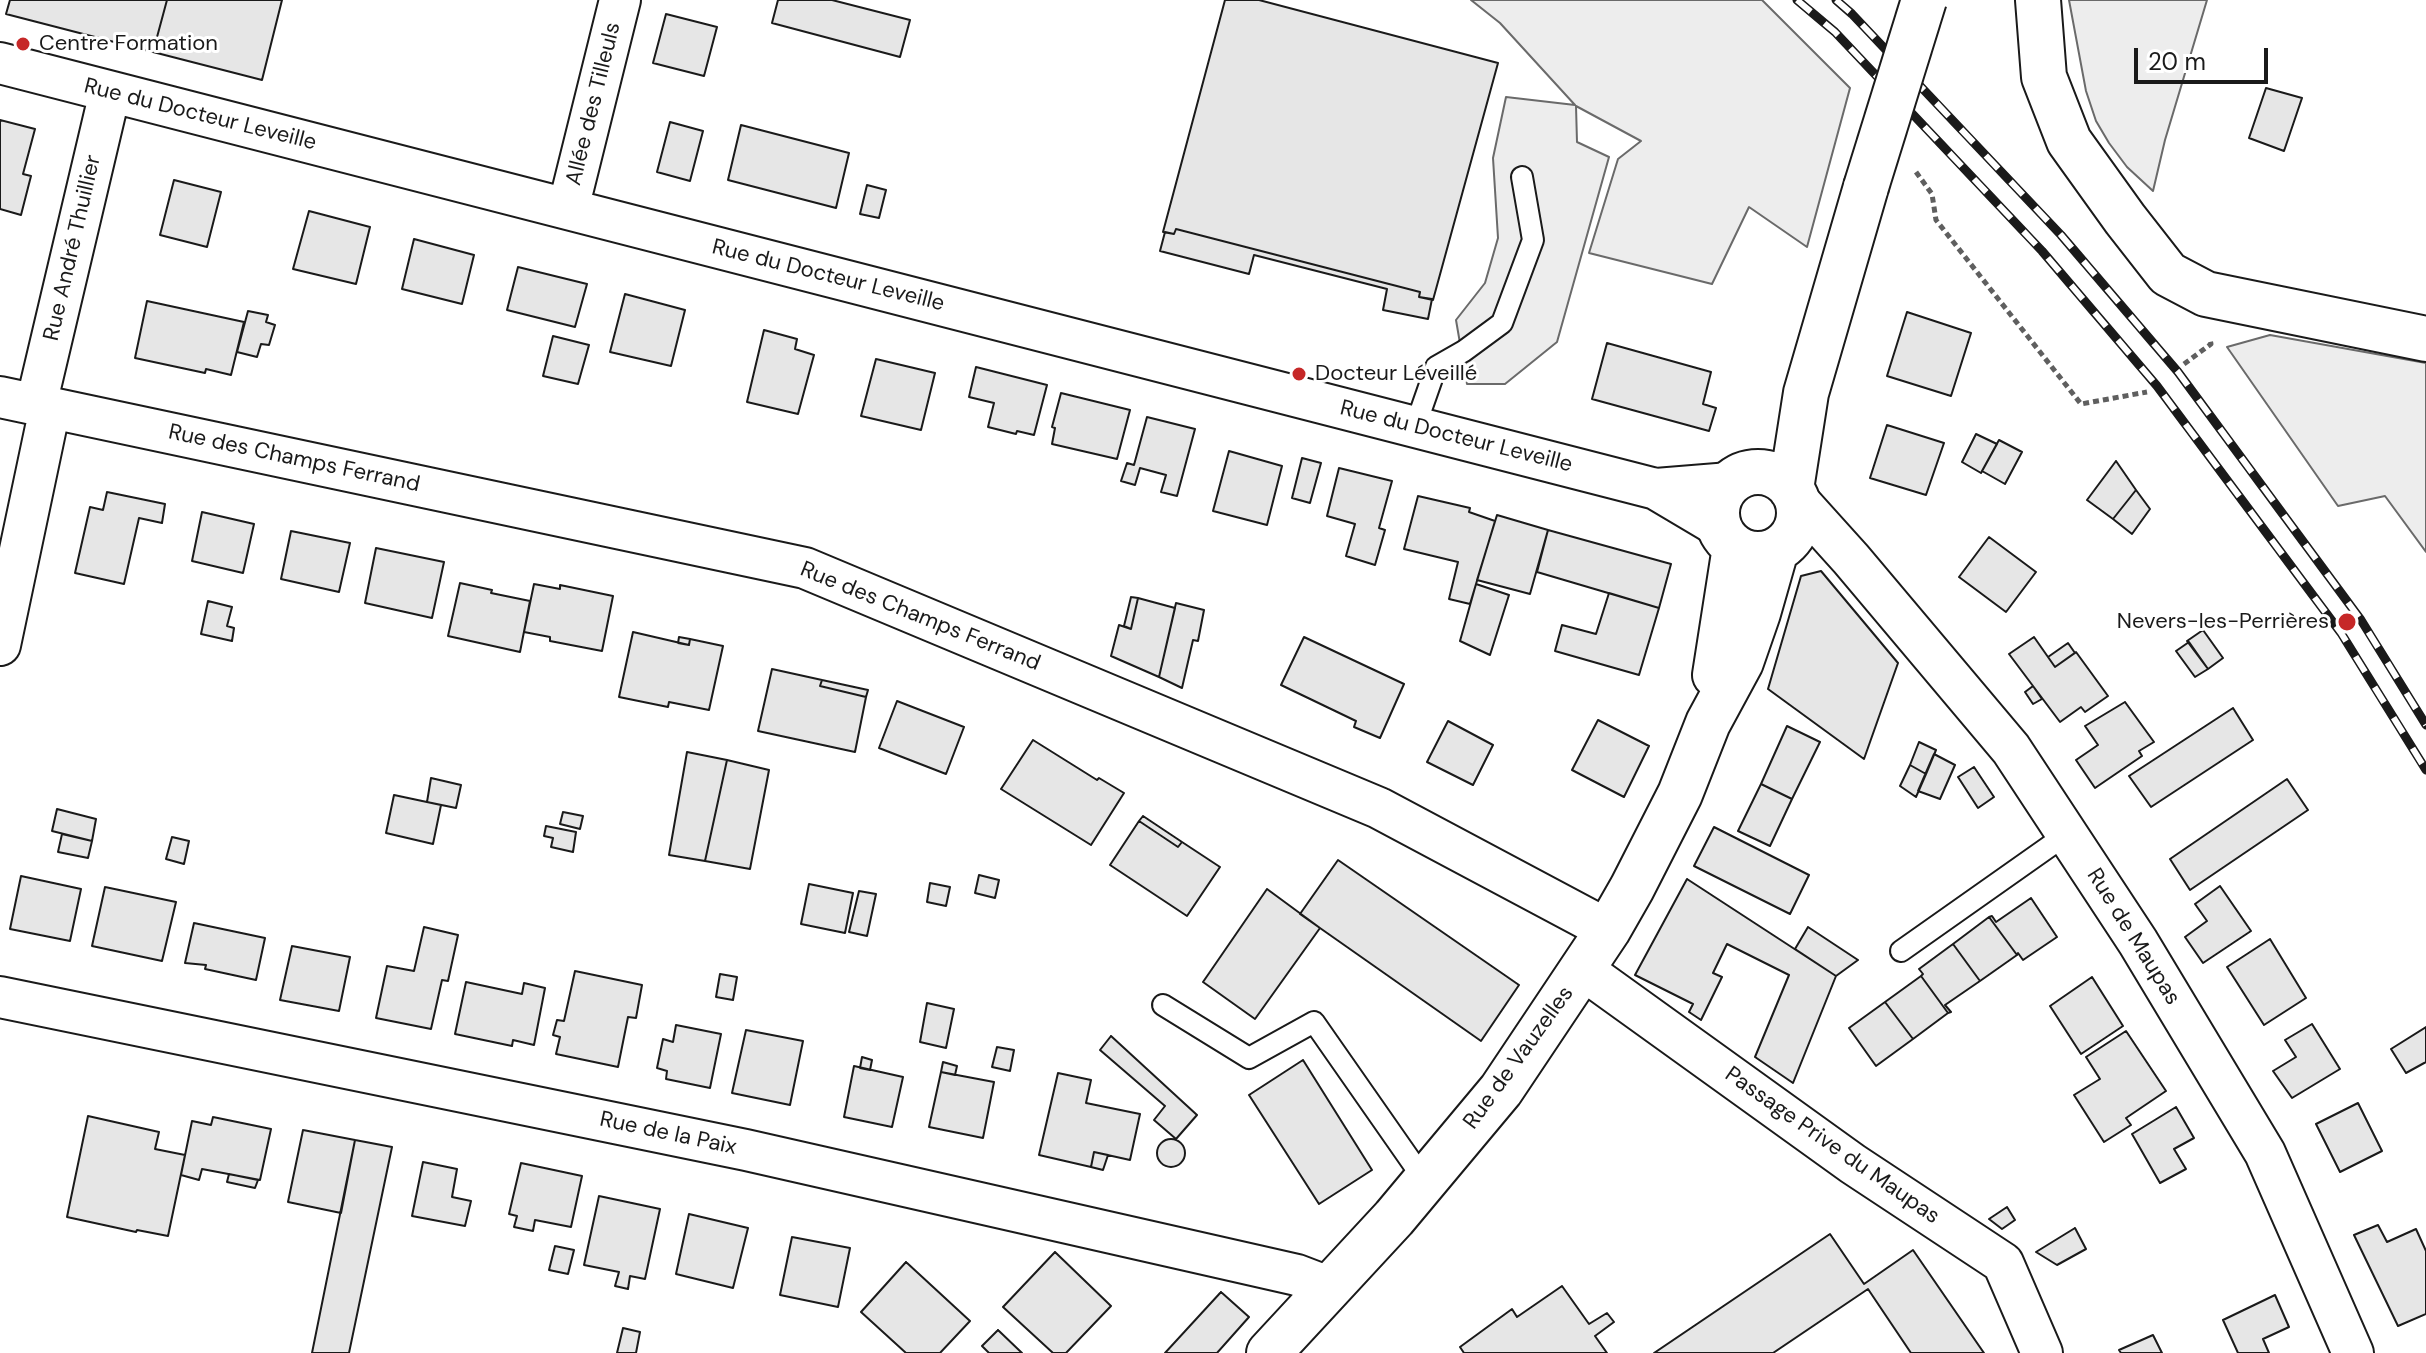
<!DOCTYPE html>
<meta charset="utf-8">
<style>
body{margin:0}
#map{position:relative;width:2426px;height:1353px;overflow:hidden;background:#fff;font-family:"DM Sans",sans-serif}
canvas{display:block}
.scale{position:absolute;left:2134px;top:48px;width:134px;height:36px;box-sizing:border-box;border:4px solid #1a1a1a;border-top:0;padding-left:10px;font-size:24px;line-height:28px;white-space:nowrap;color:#1a1a1a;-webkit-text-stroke:6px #fff;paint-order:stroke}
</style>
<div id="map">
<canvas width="2426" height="1353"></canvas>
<div class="scale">20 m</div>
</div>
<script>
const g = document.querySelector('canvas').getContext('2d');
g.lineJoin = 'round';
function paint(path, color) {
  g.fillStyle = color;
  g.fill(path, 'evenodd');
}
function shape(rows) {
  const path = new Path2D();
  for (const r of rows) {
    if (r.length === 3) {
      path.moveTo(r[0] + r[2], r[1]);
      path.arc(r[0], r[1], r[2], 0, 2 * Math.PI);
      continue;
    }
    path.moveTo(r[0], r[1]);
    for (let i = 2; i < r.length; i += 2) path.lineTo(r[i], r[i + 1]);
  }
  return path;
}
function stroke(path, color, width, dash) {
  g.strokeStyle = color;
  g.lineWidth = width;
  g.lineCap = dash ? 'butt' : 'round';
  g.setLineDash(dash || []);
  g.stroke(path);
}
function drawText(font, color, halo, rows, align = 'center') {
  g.font = font + ' "DM Sans",sans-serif';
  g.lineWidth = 6;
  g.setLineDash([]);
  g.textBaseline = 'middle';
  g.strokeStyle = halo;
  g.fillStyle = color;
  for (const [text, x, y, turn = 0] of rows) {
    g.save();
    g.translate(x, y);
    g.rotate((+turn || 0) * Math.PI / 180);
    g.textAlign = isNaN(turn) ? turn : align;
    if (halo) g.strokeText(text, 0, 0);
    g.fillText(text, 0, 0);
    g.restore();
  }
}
const built = shape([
 [1471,0,1762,0,1850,88,1807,247,1749,207,1712,284,1589,253,1618,159,1641,141,1576,106,1577,142,1609,157,1557,342,1505,384,1467,384,1456,320,1485,283,1498,238,1493,158,1506,97,1575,105,1500,23,1471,0],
 [2069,0,2207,0,2165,140,2153,191,2127,167,2109,143,2096,121,2086,91,2069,0],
 [2270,335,2426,363,2426,552,2385,496,2338,506,2227,347,2270,335]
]);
const building = shape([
 [10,0,167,0,153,52,6,14,10,0],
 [167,0,282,0,262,80,153,52,167,0],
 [778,0,832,0,910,20,900,57,772,23,778,0],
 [1225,0,1259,0,1498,63,1433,300,1419,297,1420,292,1176,229,1174,234,1163,232,1225,0],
 [666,14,717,27,704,76,653,63,666,14],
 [2266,88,2302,98,2284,151,2249,138,2266,88],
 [0,120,35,129,23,174,31,176,21,215,0,209,0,120],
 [670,122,703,131,690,181,657,172,670,122],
 [741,125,849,153,836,208,728,180,741,125],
 [174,180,221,192,207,247,160,235,174,180],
 [867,185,886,190,879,218,860,214,867,185],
 [309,211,370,227,356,284,293,269,309,211],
 [1176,229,1420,292,1419,297,1432,299,1428,319,1383,310,1387,289,1254,255,1249,274,1160,251,1165,232,1174,234,1176,229],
 [414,239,474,255,462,304,402,289,414,239],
 [518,267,587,284,575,327,507,310,518,267],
 [625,294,685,310,671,366,610,352,625,294],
 [147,301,244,322,231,375,206,369,205,373,135,358,147,301],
 [248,311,268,315,266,322,275,325,269,345,261,344,257,357,237,352,248,311],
 [1907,312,1971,333,1951,396,1887,376,1907,312],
 [764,330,797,339,795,349,814,355,798,414,747,402,764,330],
 [553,336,589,345,578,384,543,376,553,336],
 [1607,343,1711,372,1703,404,1716,408,1709,431,1592,399,1607,343],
 [876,359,935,373,921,430,861,416,876,359],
 [976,367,1047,385,1034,435,1017,431,1016,434,988,427,994,403,969,397,976,367],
 [1061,393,1130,410,1117,459,1052,444,1055,428,1052,427,1061,393],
 [1147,417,1195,429,1177,496,1161,492,1166,475,1140,468,1135,485,1121,481,1127,463,1134,465,1147,417],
 [1887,425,1944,443,1926,495,1870,478,1887,425],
 [1976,434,1997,444,1981,473,1962,462,1976,434],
 [1999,440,2022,452,2005,484,1982,471,1999,440],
 [1229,451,1282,466,1267,525,1213,511,1229,451],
 [1302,458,1321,463,1310,503,1292,498,1302,458],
 [2116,461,2136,490,2113,519,2087,500,2116,461],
 [1339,468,1392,481,1379,528,1385,530,1375,565,1346,556,1355,524,1327,516,1339,468],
 [2136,490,2150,509,2132,534,2113,519,2136,490],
 [107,492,165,504,162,523,139,518,124,584,75,573,90,507,103,510,107,492],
 [1418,496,1470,508,1469,512,1495,521,1470,604,1449,599,1458,562,1404,549,1418,496],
 [202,512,254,524,243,573,192,561,202,512],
 [1497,515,1548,530,1530,594,1477,580,1497,515],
 [1548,530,1671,564,1659,608,1537,572,1548,530],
 [291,531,350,543,339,592,281,579,291,531],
 [1989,537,2036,572,2006,612,1959,577,1989,537],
 [376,548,444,562,432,618,365,603,376,548],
 [1821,571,1898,663,1864,759,1768,689,1801,576,1821,571],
 [460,583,492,590,491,593,530,601,520,652,448,636,460,583],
 [534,584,560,589,560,585,613,596,602,651,550,641,550,637,524,632,534,584],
 [1476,584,1509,595,1490,655,1460,641,1476,584],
 [1609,593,1659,608,1639,675,1555,651,1562,625,1596,634,1609,593],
 [1131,597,1138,598,1131,629,1124,626,1131,597],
 [1138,598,1175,608,1159,677,1111,656,1119,625,1131,629,1138,598],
 [208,601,232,607,227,626,234,628,232,641,201,634,208,601],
 [1176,603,1204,610,1198,641,1193,640,1182,688,1159,677,1176,603],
 [2203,630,2223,658,2208,669,2187,641,2203,630],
 [633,632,689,645,690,639,723,646,709,710,669,702,668,707,619,697,633,632],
 [679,637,690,639,689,645,678,643,679,637],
 [1304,637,1404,684,1380,738,1354,727,1356,721,1281,685,1304,637],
 [2034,637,2055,667,2076,652,2108,696,2085,712,2081,707,2060,722,2009,654,2034,637],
 [2189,642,2208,669,2195,677,2176,651,2189,642],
 [2068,643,2075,653,2055,667,2048,657,2068,643],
 [772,669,822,680,820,686,866,697,855,752,758,731,772,669],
 [822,680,868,690,866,697,820,686,822,680],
 [2033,686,2042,699,2033,704,2025,692,2033,686],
 [897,701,964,727,946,774,879,748,897,701],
 [2125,702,2154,742,2139,751,2142,756,2095,788,2076,760,2098,745,2085,726,2125,702],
 [2233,708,2253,740,2151,807,2129,776,2233,708],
 [1598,720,1649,746,1624,797,1572,770,1598,720],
 [1448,721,1493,745,1473,785,1427,762,1448,721],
 [1787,726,1820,742,1792,799,1761,784,1787,726],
 [1033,740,1097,780,1099,778,1124,793,1091,845,1001,789,1033,740],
 [1919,742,1936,750,1926,774,1910,765,1919,742],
 [687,752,727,760,705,861,669,855,687,752],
 [1934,754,1955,765,1940,799,1918,791,1934,754],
 [727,760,769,770,750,869,705,861,727,760],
 [1910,765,1926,774,1916,797,1900,786,1910,765],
 [1974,767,1994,797,1978,808,1958,777,1974,767],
 [431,778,461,785,456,808,427,802,431,778],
 [2287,779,2308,810,2190,890,2170,859,2287,779],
 [1761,784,1792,799,1770,846,1738,831,1761,784],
 [394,795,441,805,433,844,386,833,394,795],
 [57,809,96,819,92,841,52,831,57,809],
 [563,812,583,816,580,829,560,824,563,812],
 [1143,816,1182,842,1178,847,1139,821,1143,816],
 [1139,821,1178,847,1182,842,1220,867,1187,916,1110,865,1139,821],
 [546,826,576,832,573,852,551,847,553,838,544,836,546,826],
 [1714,827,1809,875,1790,914,1694,866,1714,827],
 [62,834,92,841,88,858,58,852,62,834],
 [172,837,189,841,184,864,166,859,172,837],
 [1338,860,1519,985,1481,1041,1300,914,1338,860],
 [979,875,999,880,995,898,975,893,979,875],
 [21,876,81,889,70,941,10,929,21,876],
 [1687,879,1836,976,1793,1083,1755,1057,1789,975,1727,944,1713,973,1722,977,1701,1020,1689,1012,1693,1004,1635,975,1687,879],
 [930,883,950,887,946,906,927,902,930,883],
 [809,884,853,893,845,933,801,924,809,884],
 [2220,886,2251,931,2203,963,2185,937,2207,921,2195,904,2220,886],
 [105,887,176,902,162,961,92,946,105,887],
 [1267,889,1320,928,1255,1019,1203,982,1267,889],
 [859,891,876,894,867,936,849,932,859,891],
 [2031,898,2057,937,2023,960,2018,953,2017,955,1989,917,1992,916,1996,922,2031,898],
 [1989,917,2017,955,1980,981,1953,944,1989,917],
 [194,923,265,938,256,980,205,969,206,965,185,963,194,923],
 [424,927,458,935,448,981,442,980,431,1029,376,1018,387,966,414,971,424,927],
 [1808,927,1858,960,1836,976,1795,949,1808,927],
 [2270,939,2306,998,2264,1025,2227,967,2270,939],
 [1953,944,1980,981,1945,1005,1951,1012,1948,1013,1921,976,1923,974,1919,969,1953,944],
 [292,946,350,957,339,1011,280,1000,292,946],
 [575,971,642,985,636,1018,628,1017,618,1067,556,1054,560,1037,553,1035,557,1020,564,1021,575,971],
 [720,974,737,977,733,1000,716,997,720,974],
 [1921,976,1948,1013,1913,1039,1885,1002,1921,976],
 [2092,977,2123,1026,2081,1054,2050,1006,2092,977],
 [466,982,522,994,524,983,545,988,534,1045,513,1040,512,1046,455,1034,466,982],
 [1885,1002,1913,1039,1876,1066,1849,1028,1885,1002],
 [927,1003,954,1009,946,1048,920,1042,927,1003],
 [2312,1024,2340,1069,2292,1098,2273,1071,2296,1057,2285,1040,2312,1024],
 [676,1025,721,1034,710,1088,666,1079,667,1071,657,1068,663,1039,673,1042,676,1025],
 [2426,1027,2426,1062,2406,1073,2391,1049,2426,1027],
 [746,1030,803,1041,790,1105,732,1093,746,1030],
 [2126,1031,2166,1091,2126,1118,2131,1125,2104,1142,2074,1095,2100,1079,2086,1057,2126,1031],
 [1111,1036,1197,1115,1176,1139,1154,1120,1165,1106,1100,1050,1111,1036],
 [997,1047,1014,1050,1010,1071,992,1067,997,1047],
 [862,1057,872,1060,870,1070,860,1068,862,1057],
 [1303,1060,1372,1170,1319,1204,1249,1095,1303,1060],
 [943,1062,957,1066,955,1075,941,1072,943,1062],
 [854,1066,903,1077,892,1127,844,1117,854,1066],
 [941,1072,994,1082,983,1138,929,1127,941,1072],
 [1058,1073,1091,1080,1086,1103,1140,1114,1130,1160,1094,1152,1091,1167,1039,1155,1058,1073],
 [2358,1103,2382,1151,2340,1172,2316,1124,2358,1103],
 [2176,1107,2194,1138,2174,1149,2186,1169,2160,1183,2132,1134,2176,1107],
 [88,1116,159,1132,155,1149,185,1155,168,1236,137,1230,136,1232,67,1217,88,1116],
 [213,1117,271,1129,260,1180,202,1169,199,1180,181,1175,192,1121,211,1125,213,1117],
 [303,1130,355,1140,341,1213,288,1202,303,1130],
 [1171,1153,14],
 [355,1140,392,1147,349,1353,312,1353,355,1140],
 [1094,1152,1108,1155,1103,1170,1091,1167,1094,1152],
 [423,1162,457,1169,452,1197,471,1201,465,1226,412,1216,423,1162],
 [521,1163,582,1176,571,1227,535,1220,533,1231,514,1227,517,1216,509,1214,521,1163],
 [229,1174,258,1180,255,1188,227,1182,229,1174],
 [599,1196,660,1209,645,1279,630,1276,628,1289,615,1286,619,1272,584,1265,599,1196],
 [2007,1207,2015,1220,2002,1229,1989,1219,2007,1207],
 [689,1214,748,1228,733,1288,676,1274,689,1214],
 [2378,1225,2387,1242,2416,1229,2426,1251,2426,1314,2398,1326,2354,1235,2378,1225],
 [2075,1228,2086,1249,2057,1265,2036,1252,2075,1228],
 [1830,1234,1864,1284,1913,1250,1984,1353,1911,1353,1868,1289,1773,1353,1654,1353,1830,1234],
 [792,1237,850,1248,838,1307,780,1295,792,1237],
 [555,1246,574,1250,568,1274,549,1270,555,1246],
 [1055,1252,1111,1306,1066,1353,1053,1353,1003,1307,1055,1252],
 [906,1262,970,1321,940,1353,906,1353,861,1312,906,1262],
 [1562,1286,1589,1324,1607,1313,1614,1322,1595,1336,1607,1353,1464,1353,1460,1347,1512,1309,1517,1317,1562,1286],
 [1221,1292,1249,1317,1217,1353,1165,1353,1221,1292],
 [2275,1295,2289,1327,2263,1339,2269,1353,2238,1353,2223,1320,2275,1295],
 [623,1328,640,1332,636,1353,617,1353,623,1328],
 [998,1330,1022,1353,989,1353,982,1346,998,1330],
 [2153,1335,2162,1353,2121,1353,2119,1350,2153,1335]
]);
const path = shape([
 [1916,172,1932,194,1936,220,2081,404,2147,392],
 [2184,364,2211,344,2210,339]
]);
const service = shape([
 [1415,427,1436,367,1464,351,1502,323,1533,240,1522,177],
 [1901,951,2067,834],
 [1163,1005,1249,1058,1314,1022,1425,1181]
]);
const minor = shape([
 [0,63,1656,489,1720,527],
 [568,209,620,0],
 [0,397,805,568,1379,808,1608,930],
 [36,405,110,92],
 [1656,489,1730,483],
 [1796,498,1851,559,2011,749,2138,942,2265,1153,2353,1353],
 [0,645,50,408],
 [1582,969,1853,1164,2003,1263,2042,1353],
 [0,997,746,1150,1297,1275,1331,1288]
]);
const tertiary = shape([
 [2038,0,2044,77,2069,141,2125,219,2168,274,2206,294,2426,339]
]);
const secondary = shape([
 [1758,513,41],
 [1791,489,1806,393,1866,187],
 [1715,675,1735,547],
 [1269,1353,1394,1218,1501,1090,1608,930,1632,888,1680,794,1708,723,1741,662,1758,613,1776,550]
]);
const rail = shape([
 [1797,0,1835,32,2042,251,2157,386,2341,633,2426,770],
 [1836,0,1852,14,2061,235,2178,372,2361,620,2426,725]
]);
const secondaryBridge = shape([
 [1866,187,1924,0]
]);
const markers = [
 [23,44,8,"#c62828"],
 [1299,374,8,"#c62828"],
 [2347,622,10,"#c62828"]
];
const poiNames = [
 ["Centre Formation",39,44],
 ["Docteur Léveillé",1315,374],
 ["Nevers-les-Perrières",2329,622,"right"]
];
const streetNames = [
 ["Allée des Tilleuls",594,104,-76],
 ["Rue du Docteur Leveille",200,115,14],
 ["Rue André Thuillier",73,248,-77],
 ["Rue du Docteur Leveille",828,276,14],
 ["Rue du Docteur Leveille",1456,437,14],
 ["Rue des Champs Ferrand",294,459,12],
 ["Rue des Champs Ferrand",920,617,22],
 ["Rue de Maupas",2133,937,58],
 ["Rue de Vauzelles",1519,1058,-54],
 ["Rue de la Paix",668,1134,12],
 ["Passage Prive du Maupas",1832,1146,35]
];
paint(built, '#ededed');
stroke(built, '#6a6a6a', 2);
paint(building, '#e6e6e6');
stroke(building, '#1a1a1a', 2);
stroke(service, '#1a1a1a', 24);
stroke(minor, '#1a1a1a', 44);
stroke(tertiary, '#1a1a1a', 48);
stroke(secondary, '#1a1a1a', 48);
stroke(path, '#5f5f5f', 5, [6, 4]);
stroke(service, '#fff', 20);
stroke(minor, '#fff', 40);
stroke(tertiary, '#fff', 44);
stroke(secondary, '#fff', 44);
stroke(rail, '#1a1a1a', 9);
stroke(rail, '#fff', 6, [18]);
stroke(secondaryBridge, '#1a1a1a', 48, []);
stroke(secondaryBridge, '#fff', 44);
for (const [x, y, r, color] of markers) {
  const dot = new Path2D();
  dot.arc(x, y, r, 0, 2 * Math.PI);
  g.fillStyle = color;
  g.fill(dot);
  stroke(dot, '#fff', 3);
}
drawText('22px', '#1a1a1a', '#fff', poiNames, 'left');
drawText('22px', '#1a1a1a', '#fff', streetNames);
</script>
